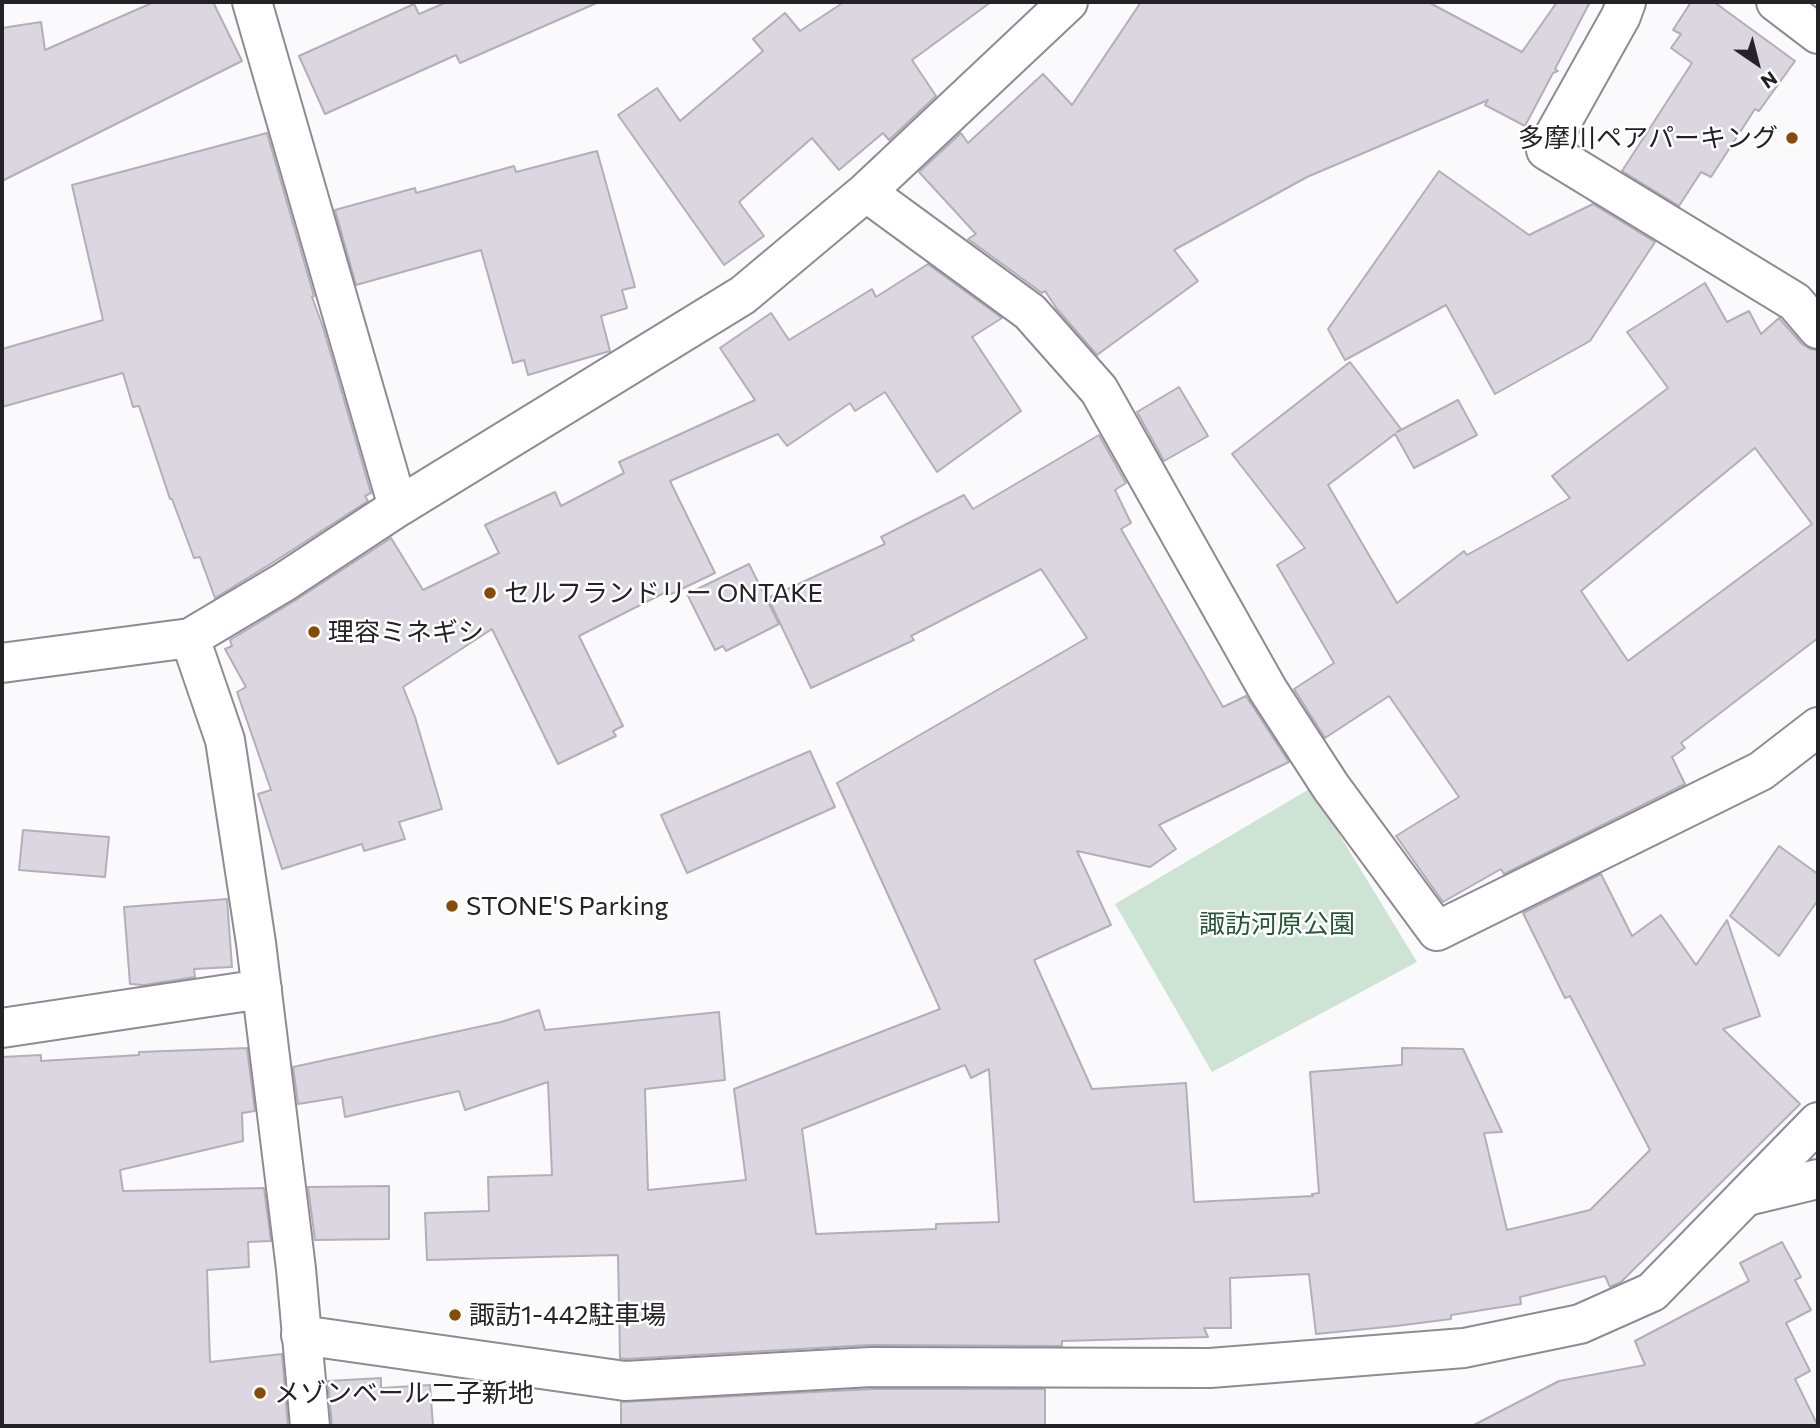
<!DOCTYPE html>
<meta charset="utf-8">
<style>
body{margin:0}
#map{position:relative;width:1820px;height:1428px;overflow:hidden;background:#fafafd;font-family:Commissioner,sans-serif}
canvas{display:block}
.frame{position:absolute;inset:0;border:4px solid #232226;pointer-events:none}
.north{position:absolute;left:1722px;top:28px;width:70px;height:70px;-webkit-text-stroke:5px #fff;paint-order:stroke;rotate:145deg;font-size:19px;font-weight:700;line-height:28px;text-align:center;color:#232226}
.north::after{content:'';display:block;margin:auto;width:24px;height:32px;background:#232226;clip-path:polygon(50% 0,100% 100%,50% 72%,0 100%)}
</style>
<div id="map">
<canvas width="1820" height="1428"></canvas>
<div class="frame"></div>
<div class="north">N</div>
</div>
<script>
const g = document.querySelector('canvas').getContext('2d');
g.lineJoin = 'round';
function paint(path, color) {
  g.fillStyle = color;
  g.fill(path, 'evenodd');
}
function shape(rows) {
  const path = new Path2D();
  for (const r of rows) {
    path.moveTo(r[0], r[1]);
    for (let i = 2; i < r.length; i += 2) path.lineTo(r[i], r[i + 1]);
  }
  return path;
}
function stroke(path, color, width, dash) {
  g.strokeStyle = color;
  g.lineWidth = width;
  g.lineCap = dash ? 'butt' : 'round';
  g.setLineDash(dash || []);
  g.stroke(path);
}
function drawText(font, color, halo, rows, align = 'center') {
  g.font = font + ' Commissioner,"Noto Sans JP",sans-serif';
  g.lineWidth = 5;
  g.setLineDash([]);
  g.textBaseline = 'middle';
  g.strokeStyle = halo;
  g.fillStyle = color;
  for (const [text, x, y, turn = 0] of rows) {
    g.save();
    g.translate(x, y);
    g.rotate((+turn || 0) * Math.PI / 180);
    g.textAlign = isNaN(turn) ? turn : align;
    if (halo) g.strokeText(text, 0, 0);
    g.fillText(text, 0, 0);
    g.restore();
  }
}
const green = shape([
 [1311,788,1417,962,1212,1072,1115,904]
]);
const building = shape([
 [154,2,213,2,242,61,2,181,2,28,41,22,45,50,154,2],
 [447,2,599,2,460,63,456,55,325,114,299,56,414,4,419,14,447,2],
 [844,2,991,2,912,60,936,96,889,140,883,133,839,170,812,138,739,202,764,236,724,265,618,115,657,88,680,121,763,51,753,39,785,13,800,31,844,2],
 [1141,2,1428,2,1522,52,1557,2,1590,2,1555,69,1558,71,1553,73,1525,126,1485,105,1488,100,1307,177,1174,250,1198,281,1097,355,1057,309,1045,291,1042,293,968,239,976,234,919,172,961,133,968,143,1043,74,1072,105,1141,2],
 [1691,2,1714,2,1795,61,1759,111,1755,109,1711,177,1701,172,1679,206,1622,171,1692,63,1671,48,1681,34,1673,30,1691,2],
 [267,133,314,296,312,297,323,327,371,493,365,496,368,501,272,563,215,598,200,557,194,558,172,499,170,499,139,406,133,407,123,373,2,407,2,349,103,320,72,185,267,133],
 [597,151,635,287,622,290,627,308,601,316,610,351,528,375,524,360,513,363,481,250,356,285,335,210,415,188,416,193,514,166,516,172,597,151],
 [1439,171,1529,235,1593,204,1655,242,1590,341,1495,394,1446,305,1345,360,1328,329,1439,171],
 [928,264,1002,318,972,337,1021,411,937,472,885,392,855,411,850,403,787,446,778,434,670,481,715,573,669,595,668,591,579,636,623,726,613,731,616,736,558,764,492,629,403,687,415,717,442,809,399,822,405,839,364,851,362,844,282,869,258,794,271,790,237,692,246,687,225,649,232,646,230,640,296,600,391,538,423,590,499,553,485,525,555,492,561,506,624,473,619,462,755,400,720,348,771,313,789,340,872,289,876,297,928,264],
 [1705,283,1727,322,1749,311,1761,334,1779,318,1802,344,1810,349,1818,350,1818,638,1681,743,1685,748,1672,757,1685,784,1504,874,1501,869,1443,902,1396,836,1459,797,1389,696,1325,738,1294,689,1334,663,1277,565,1305,548,1232,454,1350,362,1401,429,1397,432,1458,400,1477,435,1414,468,1395,434,1328,485,1397,603,1464,551,1467,555,1570,498,1552,476,1668,388,1627,332,1705,283],
 [1755,448,1812,524,1628,661,1581,591,1755,448],
 [1179,387,1208,436,1164,461,1137,412,1179,387],
 [1099,435,1126,483,1115,490,1131,523,1121,529,1223,707,1246,696,1289,762,1159,825,1176,849,1150,867,1077,851,1111,925,1034,960,1092,1089,1186,1083,1194,1202,1313,1196,1312,1194,1319,1193,1310,1072,1402,1065,1402,1048,1463,1049,1502,1132,1484,1133,1507,1230,1590,1210,1650,1150,1570,996,1565,998,1523,913,1601,874,1632,936,1661,915,1696,965,1727,920,1760,1016,1723,1029,1800,1104,1621,1282,1610,1287,1605,1276,1520,1297,1521,1304,1451,1315,1451,1319,1396,1326,1316,1334,1309,1274,1230,1278,1231,1328,1204,1328,1208,1337,1062,1341,1062,1346,870,1345,626,1359,620,1358,618,1255,427,1260,425,1213,489,1211,488,1177,552,1175,548,1082,465,1110,459,1091,345,1117,342,1097,298,1104,293,1067,501,1022,539,1010,545,1030,719,1012,725,1080,645,1089,648,1190,746,1180,734,1089,940,1009,837,783,1087,638,1041,569,911,636,914,640,811,688,768,598,885,544,881,537,964,495,973,509,1099,435],
 [965,1065,971,1078,989,1069,999,1222,936,1224,936,1229,816,1234,802,1129,965,1065],
 [749,564,779,624,726,651,723,646,715,650,687,594,749,564],
 [810,751,835,807,687,873,661,815,810,751],
 [23,830,109,837,105,877,19,870,23,830],
 [1779,846,1818,874,1818,900,1779,956,1730,916,1779,846],
 [227,899,232,967,194,969,195,977,144,985,130,984,124,907,227,899],
 [247,1048,255,1111,242,1113,243,1141,120,1170,123,1191,264,1188,271,1241,248,1242,249,1267,207,1270,210,1362,282,1354,288,1426,2,1426,2,1057,41,1055,41,1061,139,1055,139,1052,247,1048],
 [389,1186,389,1239,315,1240,308,1187,389,1186],
 [1782,1242,1801,1277,1795,1280,1811,1310,1786,1323,1810,1371,1795,1379,1818,1426,1472,1426,1559,1381,1645,1365,1635,1341,1749,1281,1740,1263,1782,1242],
 [381,1378,381,1388,430,1385,433,1426,332,1426,328,1381,381,1378],
 [872,1389,1045,1389,1045,1426,621,1426,621,1402,872,1389]
]);
const pedestrian = shape([
 [301,1335,625,1381,871,1367,1210,1368,1464,1348,1580,1324,1652,1292,1818,1122]
]);
const minor = shape([
 [252,2,398,507],
 [1626,2,1621,16,1546,150,1795,302,1818,329],
 [1776,2,1818,34],
 [866,192,1030,312,1099,390,1268,690,1331,787,1437,931,1761,771,1818,727],
 [190,638,225,740,256,943,296,1269,310,1426],
 [2,663,190,638,284,582,398,507,743,295,866,192,1068,2],
 [2,1028,262,989],
 [1747,1196,1818,1179]
]);
const markers = [
 [1792,138,7,"#864b06"],
 [490,593,7,"#864b06"],
 [314,632,7,"#864b06"],
 [452,906,7,"#864b06"],
 [455,1315,7,"#864b06"],
 [260,1393,7,"#864b06"]
];
const poiNames = [
 ["多摩川ペアパーキング",1778,138,"right"],
 ["セルフランドリー ONTAKE",504,593],
 ["理容ミネギシ",328,632],
 ["STONE'S Parking",466,906],
 ["諏訪1-442駐車場",469,1315],
 ["メゾンベール二子新地",274,1393]
];
const parkNames = [
 ["諏訪河原公園",1277,924]
];
paint(green, '#cde3d3');
paint(building, '#dbd6df');
stroke(building, '#b3aeb7', 2);
stroke(pedestrian, '#8d8b94', 42);
stroke(minor, '#8d8b94', 42);
stroke(pedestrian, '#fff', 38);
stroke(minor, '#fff', 38);
for (const [x, y, r, color] of markers) {
  const dot = new Path2D();
  dot.arc(x, y, r, 0, 2 * Math.PI);
  g.fillStyle = color;
  g.fill(dot);
  stroke(dot, '#fff', 2.5);
}
drawText('26px', '#232226', '#fff', poiNames, 'left');
drawText('26px', '#255637', '#fff', parkNames);
</script>
